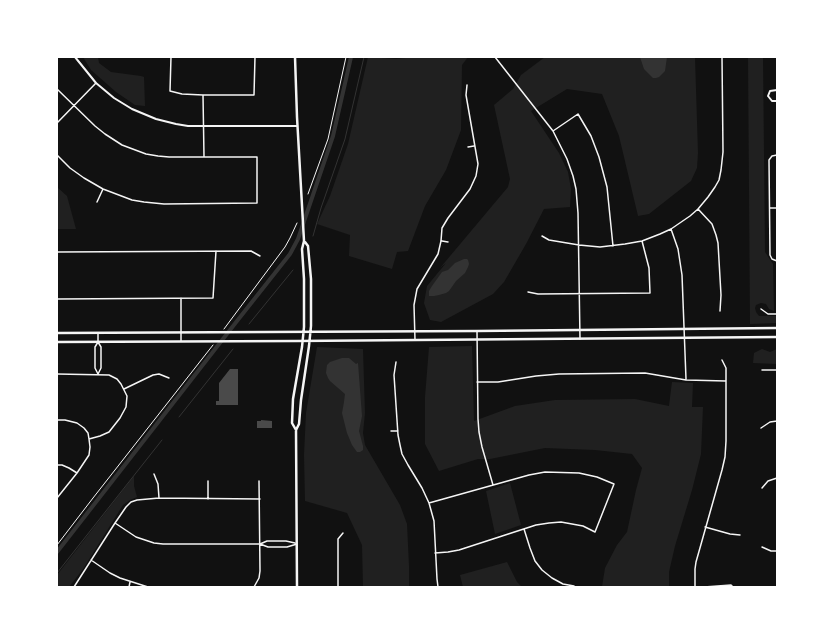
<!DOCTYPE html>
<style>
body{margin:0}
#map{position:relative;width:834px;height:644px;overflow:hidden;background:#111;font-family:"Open Sans",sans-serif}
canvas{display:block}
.frame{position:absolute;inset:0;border:58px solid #fff;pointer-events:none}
</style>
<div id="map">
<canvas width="834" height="644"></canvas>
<div class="frame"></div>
</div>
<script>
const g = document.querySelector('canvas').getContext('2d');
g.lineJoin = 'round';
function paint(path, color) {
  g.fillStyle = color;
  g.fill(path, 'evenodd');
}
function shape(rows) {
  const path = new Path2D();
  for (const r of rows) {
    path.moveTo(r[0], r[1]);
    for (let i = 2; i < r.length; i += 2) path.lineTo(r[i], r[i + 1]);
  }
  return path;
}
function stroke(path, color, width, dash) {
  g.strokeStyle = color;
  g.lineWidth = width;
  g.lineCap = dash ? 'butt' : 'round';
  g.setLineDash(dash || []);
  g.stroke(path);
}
const green = shape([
 [83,57,98,57,99,63,111,72,141,76,144,77,145,106,135,105,116,92,91,70],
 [368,57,396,59,415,57,468,57,462,65,461,130,446,170,425,206,408,251,397,252,392,269,349,256,350,235,317,224,330,196,348,144],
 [545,57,695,57,698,153,697,168,691,181,649,214,638,216,619,136,602,94,567,89,531,111,559,153,568,172,571,189,570,207,544,209,526,244,504,282,493,294,441,322,430,320,424,303,427,286,446,263,440,268,508,187,510,179,494,105,513,89,521,75],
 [748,57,763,57,765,252,773,264,774,311,769,309,766,304,761,303,756,305,755,308,756,312,759,316,777,316,777,323,750,324],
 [57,187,67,196,76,229,57,229],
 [472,346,474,421,515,406,555,400,635,399,669,406,672,382,693,383,692,407,703,407,701,454,692,490,675,546,669,572,669,587,602,587,605,568,617,545,627,532,636,490,642,468,632,454,595,450,545,448,490,459,478,459,439,471,425,444,425,397,429,347],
 [317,347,363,349,365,413,363,433,365,445,400,505,407,524,409,566,409,587,363,587,362,545,347,513,305,501,304,455,306,413],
 [762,349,770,352,777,349,777,364,753,363,754,353],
 [134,476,134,486,137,497,130,500,123,505,83,569,69,587,57,587,57,575],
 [510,483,521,525,495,534,486,491],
 [507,562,517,582,522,587,463,587,460,575]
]);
const water = shape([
 [640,57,667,57,665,71,659,77,656,78,653,78,644,69],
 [464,259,467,259,468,260,469,264,468,267,465,273,456,281,449,291,446,293,439,295,434,296,429,296,429,291,432,286,442,272,448,270,455,263],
 [342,358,349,358,356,364,358,363,362,416,359,431,363,446,363,450,360,452,357,452,352,445,347,433,342,413,344,402,345,394,330,381,328,378,326,373,327,365,330,362]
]);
const stream = shape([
 [313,236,321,208,345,139,364,57],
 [249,324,293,270],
 [179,417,233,349],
 [57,573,162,440]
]);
const canal = shape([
 [57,552,237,321,290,254,298,239,333,136,351,57]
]);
const building = shape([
 [230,369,238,369,238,405,216,405,216,401,219,401,219,383],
 [261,420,272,421,272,428,257,428,257,421,261,421]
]);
const path = shape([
 [308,194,328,139,346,57],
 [224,329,285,247,290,238,297,223],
 [57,545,93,498,213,345]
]);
const minor = shape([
 [171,57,170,91,182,94,203,95,254,95,255,57],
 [495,57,553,131,567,159,573,176,576,189,578,213,580,339],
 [57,89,95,126,105,134,122,145,146,154,158,156,169,157,257,157,257,203,164,204,144,202,132,200,103,189,84,178,70,168,57,155],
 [203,95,204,157],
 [57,123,96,83],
 [553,131,578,114,591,136,599,157,607,187,613,246],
 [468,147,474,146],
 [777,155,772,156,769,160,770,255,772,259,777,261],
 [97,202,103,189],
 [770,208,777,208],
 [671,229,678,249,682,275,686,379],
 [542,236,549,240,579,245,600,247,625,244,642,241,660,234,671,229,690,216,698,209],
 [442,241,448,242],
 [57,252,251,251,260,256],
 [528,292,538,294,650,293,649,268,642,241],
 [181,298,181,341],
 [57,299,213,298,216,251],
 [761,309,768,314,777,314],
 [720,311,721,295,718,243,716,235,712,224,698,209,708,197,715,187,719,180,721,170,723,152,722,57],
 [477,331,478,419,479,432,482,447,493,485],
 [415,340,414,305,417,289,438,254,441,241,442,228,448,218,470,189,476,176,478,164,466,95,467,85],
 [396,362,394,375,398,435,400,445,402,454,408,465,422,488,429,503,434,521,437,579,438,587],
 [762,370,777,370],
 [57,374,109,375,117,379,121,384,127,396,126,407,120,418,109,432,100,436,89,439,90,447,89,455,77,473,57,498],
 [98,374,101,368,101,347,98,342,98,334],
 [98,374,95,368,95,347,98,342],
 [477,382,498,382,536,376,559,374,645,373,686,380,726,381],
 [124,389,153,375,159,374,169,378],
 [57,420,65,420,77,423,84,428,88,433,89,439],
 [761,428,770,422,777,421],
 [391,431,398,431],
 [57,465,62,465,69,468,77,473],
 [154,474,158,484,159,498],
 [208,481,208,499],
 [762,488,768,481,777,478],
 [429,503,529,475,545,472,579,473,597,477,614,484,595,532,583,526,561,522,549,523,536,525,459,550,448,552,435,553],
 [115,523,136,537,154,543,163,544,260,544,268,547,287,547,297,544],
 [705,527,730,534,740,535],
 [524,529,530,548,535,561,542,570,552,578,563,584,574,586],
 [260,544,267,541,286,541,295,543],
 [762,547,771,551,777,551],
 [91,560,110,573,120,578,148,587],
 [74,587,115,523,126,507,131,502,137,500,159,498,260,499],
 [129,587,130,582],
 [254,587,259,578,260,571,259,481],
 [338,587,338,539,343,533],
 [695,587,695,569,696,562,722,470,725,457,726,441,726,368,722,360],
 [704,587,731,585,733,587]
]);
const tertiary = shape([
 [75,57,96,83,114,98,132,109,156,119,176,124,188,126,297,126],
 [777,90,770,91,768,96,772,101,777,101]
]);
const secondary = shape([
 [295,57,297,117,304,241,302,249,304,279,304,327,302,347,293,399,292,423,296,430,297,587],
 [57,333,477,331,777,328],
 [57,342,297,341,777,337],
 [296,430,299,424,301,400,309,346,311,326,311,279,308,246,305,242]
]);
paint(green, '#202020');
paint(water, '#333');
stroke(stream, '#333', 1);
stroke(canal, '#333', 4);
paint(building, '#4a4a4a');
stroke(path, '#f5f5f5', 1);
stroke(minor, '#f5f5f5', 1.5);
stroke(tertiary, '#f5f5f5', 2);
stroke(secondary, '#f5f5f5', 2.5);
</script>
